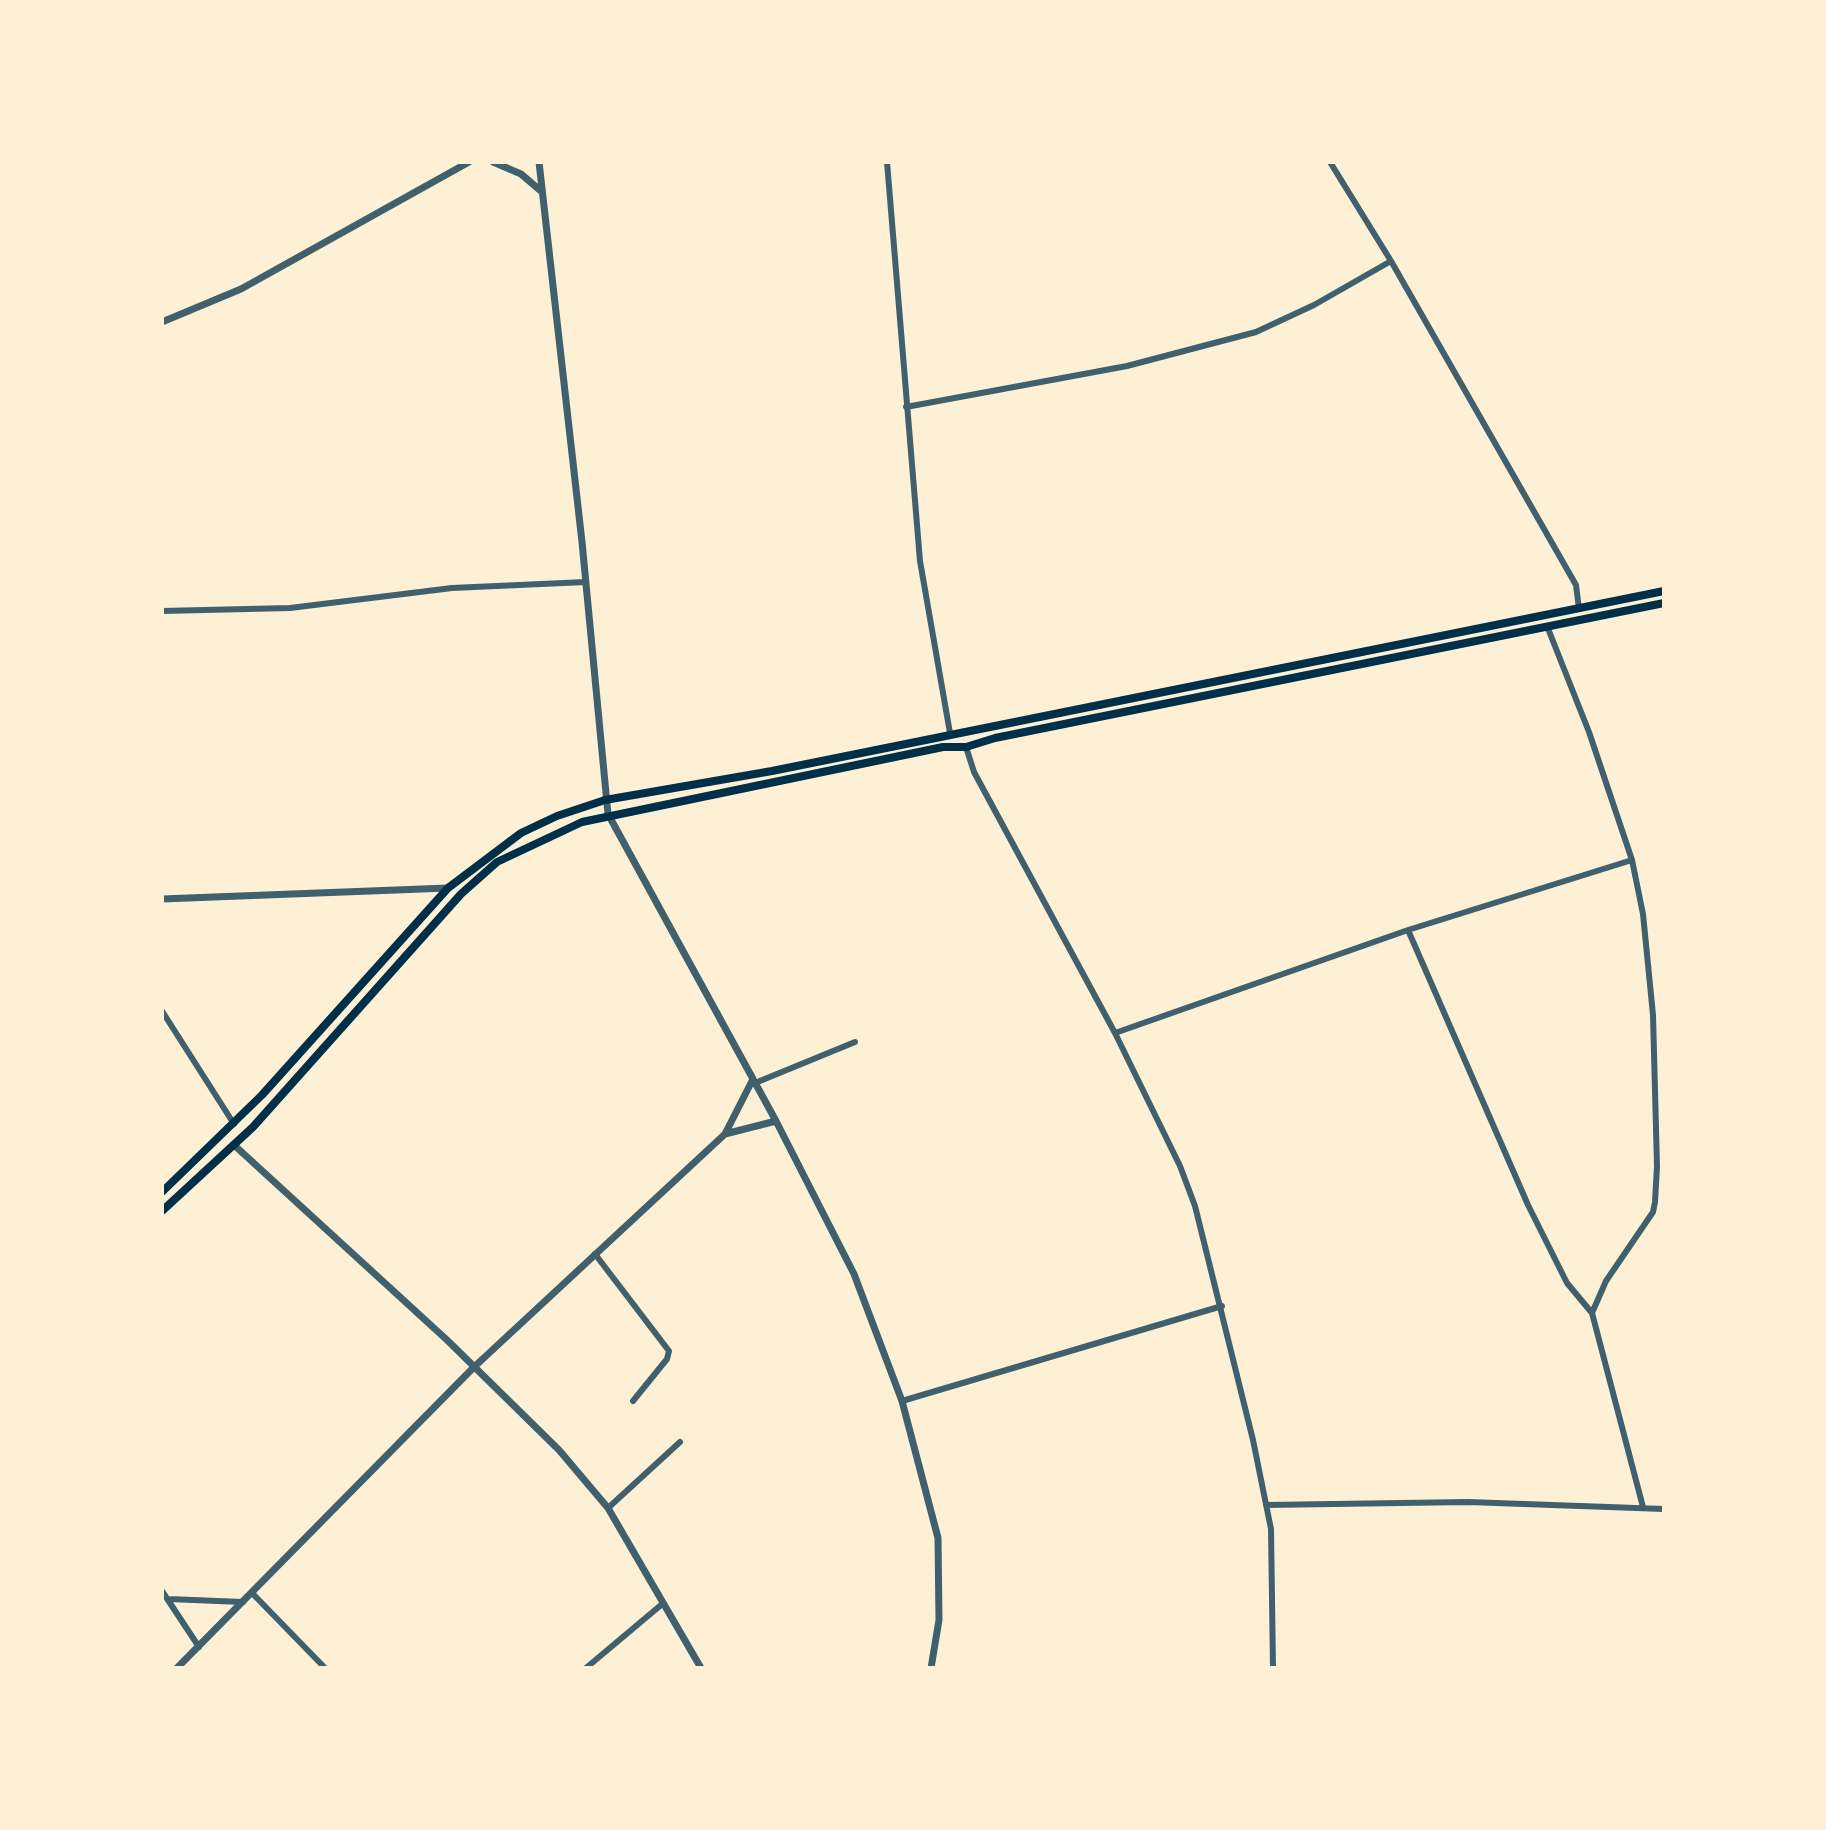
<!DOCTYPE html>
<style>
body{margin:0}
#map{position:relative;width:1826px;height:1830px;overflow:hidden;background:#fdf0d5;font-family:Signika,sans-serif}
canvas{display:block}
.frame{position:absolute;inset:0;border:164px solid #fdf0d5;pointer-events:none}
</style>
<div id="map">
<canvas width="1826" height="1830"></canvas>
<div class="frame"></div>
</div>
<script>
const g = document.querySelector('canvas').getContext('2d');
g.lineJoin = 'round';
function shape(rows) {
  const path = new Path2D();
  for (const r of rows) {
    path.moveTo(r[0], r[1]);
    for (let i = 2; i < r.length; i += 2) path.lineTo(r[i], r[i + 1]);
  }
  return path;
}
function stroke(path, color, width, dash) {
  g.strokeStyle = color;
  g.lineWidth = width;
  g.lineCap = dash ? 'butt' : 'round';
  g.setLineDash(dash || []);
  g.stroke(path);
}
const minor = shape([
 [887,162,920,561,950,733],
 [1330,162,1391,261,1576,585,1579,609],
 [906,407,1127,366,1256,332,1314,305,1391,261],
 [162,611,290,608,452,588,586,582],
 [1547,626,1589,732,1632,860,1643,914,1653,1015,1657,1166,1655,1202,1653,1212,1606,1281,1592,1313,1643,1507],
 [966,747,974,772,1115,1033,1180,1166,1195,1206,1253,1440,1271,1529,1273,1668],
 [1408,930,1528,1205,1567,1283,1592,1313],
 [162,1011,234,1124],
 [1115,1033,1408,930,1632,860],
 [755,1083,855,1042],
 [595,1254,669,1351,667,1359,633,1401],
 [902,1401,1222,1306],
 [1266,1505,1468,1502,1664,1509],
 [608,1508,680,1442],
 [162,1591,199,1647],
 [252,1593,325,1668],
 [168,1599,243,1602],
 [586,1668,661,1605]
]);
const tertiary = shape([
 [493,162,521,174,541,191],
 [539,162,582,542,608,814,776,1121,854,1274,902,1401,938,1538,939,1620,931,1668],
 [162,322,241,289,469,162],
 [162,899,448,888],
 [725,1134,776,1121],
 [234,1145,447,1340,559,1450,608,1508,701,1668],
 [177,1668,473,1368,725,1134,753,1079]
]);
const secondary = shape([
 [162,1192,262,1095,448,888,521,833,557,816,605,800,772,771,1664,591],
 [162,1211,253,1127,461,894,497,862,582,822,943,747,966,747,995,738,1664,603]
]);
stroke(minor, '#3f606c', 6);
stroke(tertiary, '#3f606c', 7);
stroke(secondary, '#003049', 8);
</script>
